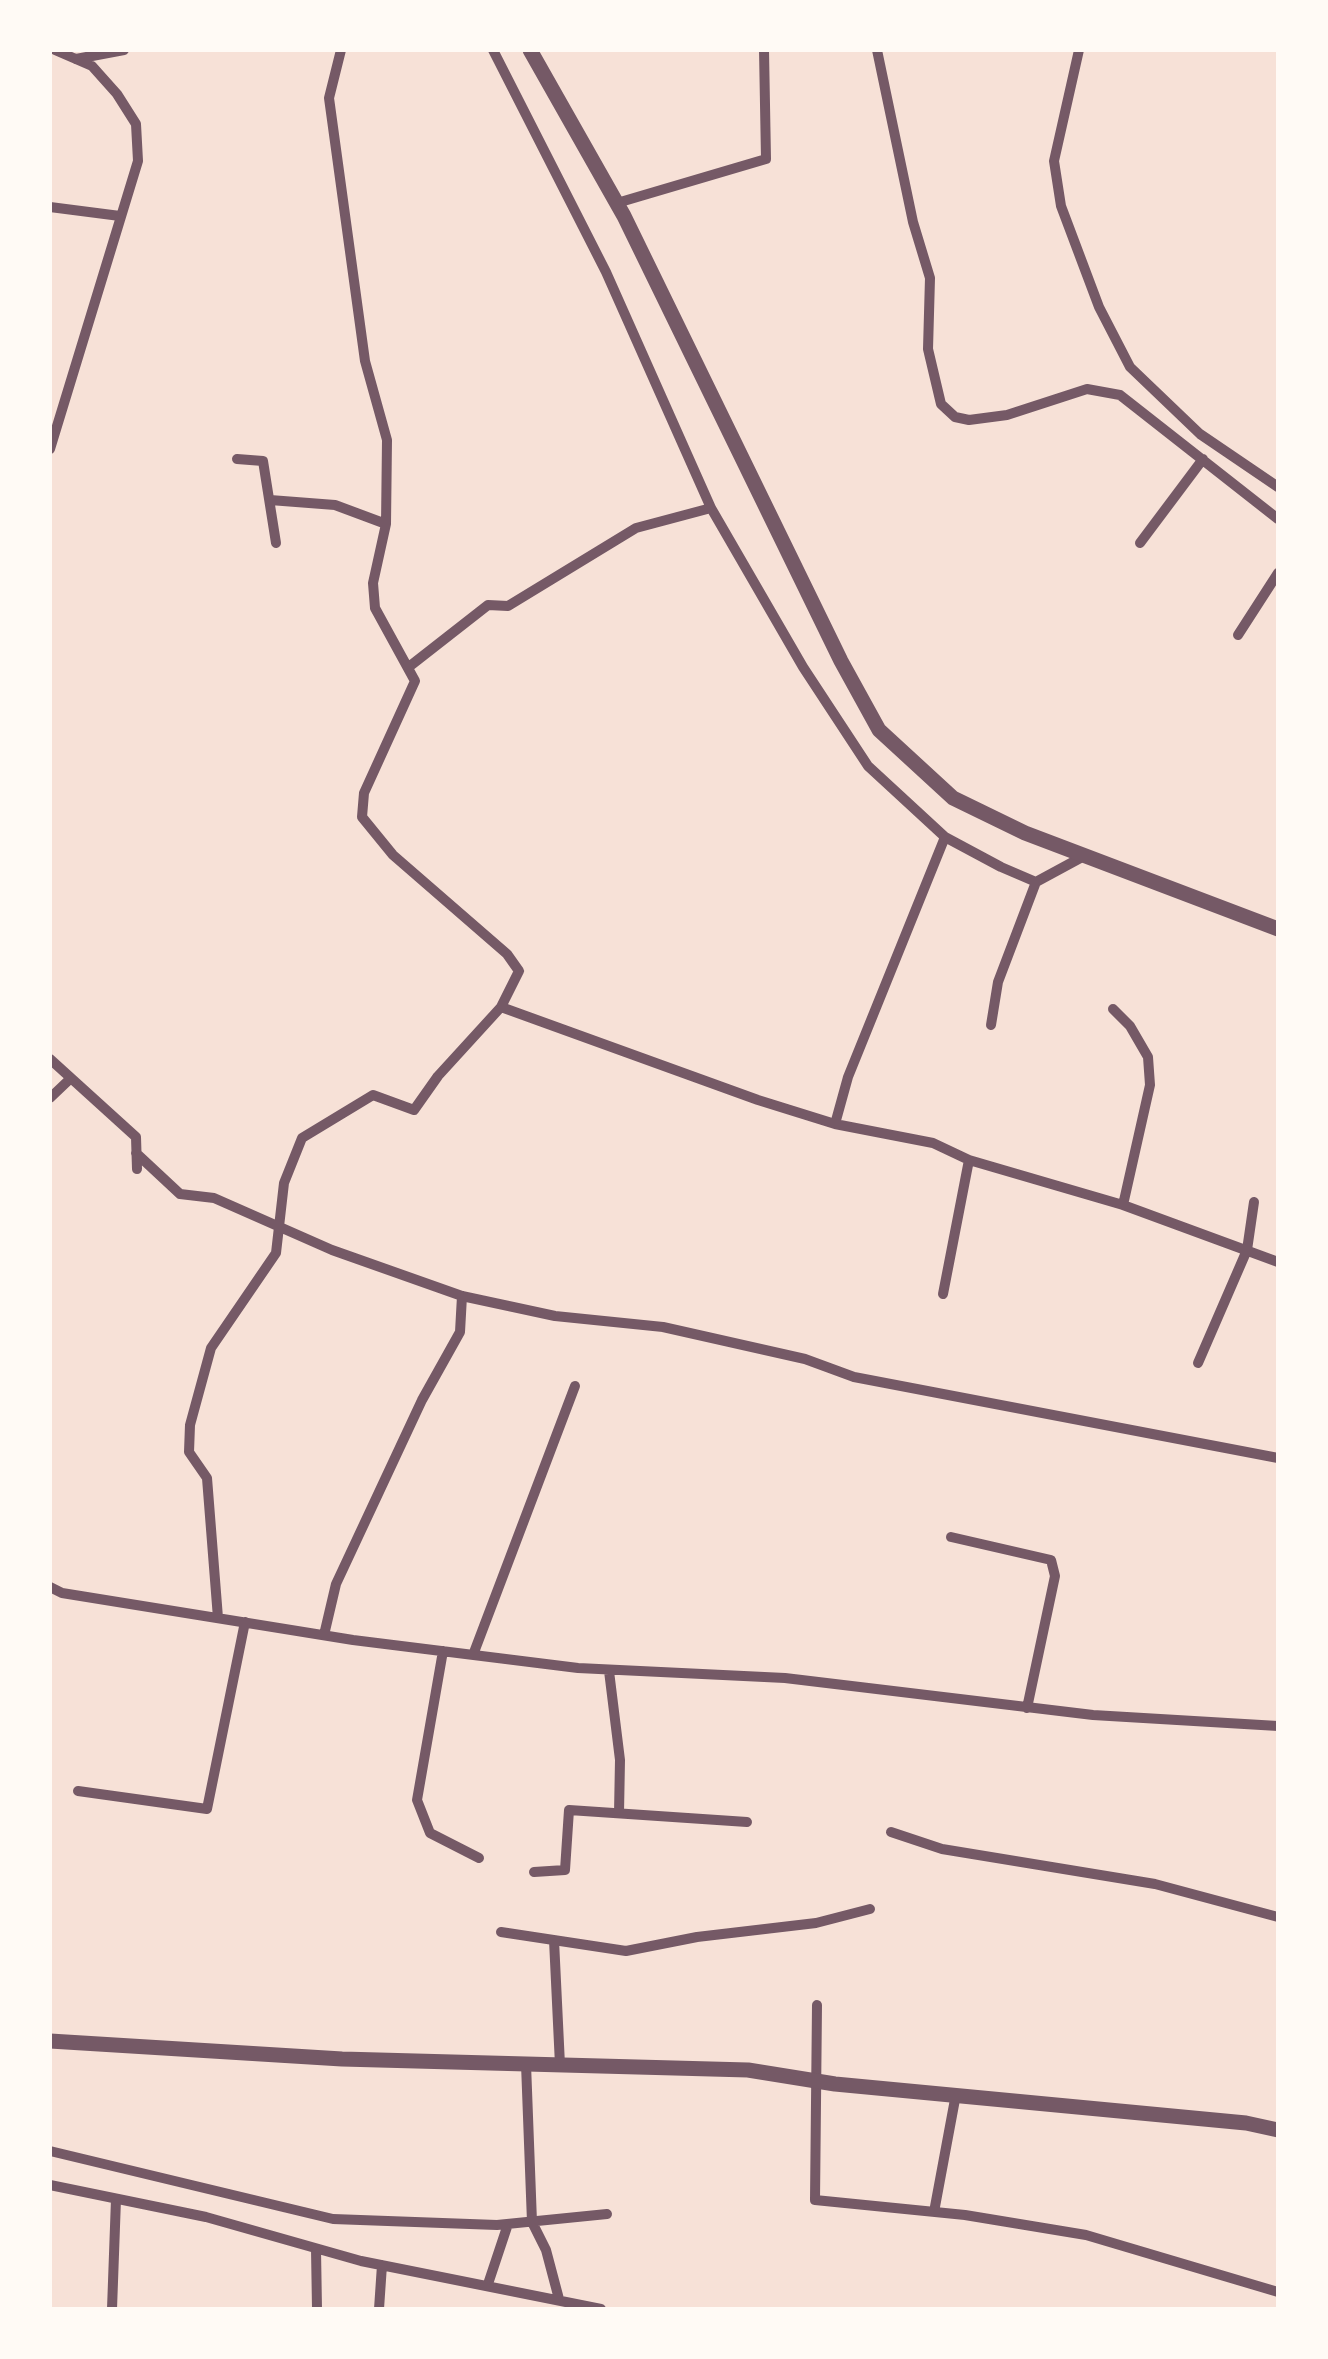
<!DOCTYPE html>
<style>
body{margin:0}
#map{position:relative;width:1328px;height:2359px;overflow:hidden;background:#f7e1d7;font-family:"Sofia Sans Condensed",sans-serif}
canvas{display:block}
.frame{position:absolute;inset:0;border:52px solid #fffaf5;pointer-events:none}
</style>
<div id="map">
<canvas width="1328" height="2359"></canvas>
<div class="frame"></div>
</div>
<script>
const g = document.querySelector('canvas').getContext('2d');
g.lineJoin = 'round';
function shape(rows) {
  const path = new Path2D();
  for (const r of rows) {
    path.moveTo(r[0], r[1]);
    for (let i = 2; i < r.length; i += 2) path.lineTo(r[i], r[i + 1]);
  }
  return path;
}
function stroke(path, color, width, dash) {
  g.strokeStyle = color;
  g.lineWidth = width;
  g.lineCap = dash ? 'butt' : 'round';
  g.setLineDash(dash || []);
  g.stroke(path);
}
const minor = shape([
 [341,50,329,98,365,361,387,440,386,524,373,583,375,608,415,681,364,793,362,817,393,855,507,954,519,971,501,1007],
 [493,50,606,272,711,508,803,667,868,766,945,837,1001,867,1036,882,1084,856],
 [877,50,913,222,930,278,928,349,941,404,955,417,969,420,1007,415,1087,389,1120,395,1278,519],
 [1079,50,1054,161,1061,206,1099,307,1130,367,1200,434,1278,487],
 [76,59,124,50],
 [617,203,766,159,764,50],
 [50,207,120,216],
 [50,449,138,161,136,124,117,94,92,66,55,50],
 [237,459,263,461,276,543],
 [270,500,335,505,386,524],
 [1140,543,1203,459],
 [1238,635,1278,573],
 [410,666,488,605,508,606,636,528,711,508],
 [1113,1009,1130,1026,1148,1057,1150,1085,1123,1205],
 [991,1025,998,982,1036,882],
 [50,1059,136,1137,137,1169],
 [50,1098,71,1078],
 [835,1124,848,1077,945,837],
 [136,1153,180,1194,214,1198,332,1250,462,1296,555,1316,663,1327,805,1359,854,1377,1278,1458],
 [943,1294,969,1160],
 [1198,1363,1247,1250,1254,1202],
 [951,1537,1051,1560,1055,1576,1027,1708],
 [50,1587,62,1593,353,1640,578,1668,785,1678,1093,1715,1278,1726],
 [218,1618,207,1478,189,1452,190,1425,211,1348,276,1253,284,1183,302,1138,373,1095,414,1110,438,1076,501,1007,758,1100,835,1124,933,1143,969,1160,1123,1205,1278,1262],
 [324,1635,336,1584,422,1400,460,1332,462,1296],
 [443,1651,417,1800,430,1833,479,1858],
 [473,1655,575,1386],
 [609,1671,620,1760,619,1813],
 [78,1791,207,1809,245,1622],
 [891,1832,942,1849,1155,1884,1278,1917],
 [534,1872,565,1870,569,1810,747,1822],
 [501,1932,626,1951,697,1937,816,1923,870,1909],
 [554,1940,560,2065],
 [817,2005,815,2200,965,2215,1086,2235,1278,2292],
 [526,2064,532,2222,546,2250,559,2299],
 [50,2151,333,2219,497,2225,607,2214],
 [50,2185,206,2217,361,2261,601,2309],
 [934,2212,956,2094],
 [316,2249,317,2309],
 [488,2284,508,2224],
 [112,2309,116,2199],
 [379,2309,382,2265]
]);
const tertiary = shape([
 [530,50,624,216,841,661,879,730,953,798,1025,833,1278,929],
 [50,2041,342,2059,748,2070,835,2084,1246,2123,1278,2130]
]);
stroke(minor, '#755966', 10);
stroke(tertiary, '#755966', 15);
</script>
